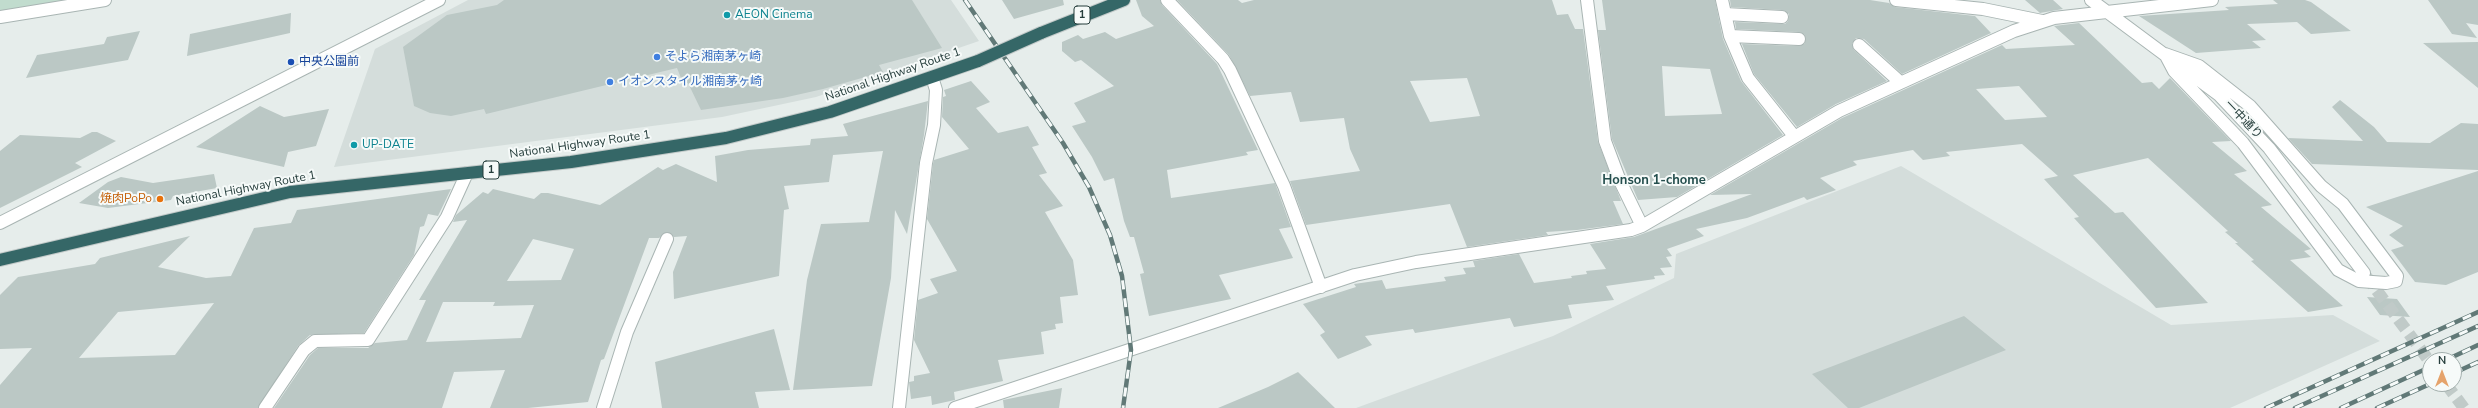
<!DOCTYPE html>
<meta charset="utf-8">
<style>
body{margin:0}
#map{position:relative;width:2478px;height:408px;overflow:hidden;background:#e6edeb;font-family:"Nunito Sans",sans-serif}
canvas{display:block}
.north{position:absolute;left:2422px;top:352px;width:40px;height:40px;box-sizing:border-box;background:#f6faf9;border:1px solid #a3afad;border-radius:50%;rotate:0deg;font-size:11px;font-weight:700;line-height:16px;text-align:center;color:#263e3c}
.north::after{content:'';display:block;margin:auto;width:14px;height:18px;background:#e5a36c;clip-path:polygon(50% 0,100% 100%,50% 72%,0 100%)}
</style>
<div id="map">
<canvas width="2478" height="408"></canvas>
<div class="north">N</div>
</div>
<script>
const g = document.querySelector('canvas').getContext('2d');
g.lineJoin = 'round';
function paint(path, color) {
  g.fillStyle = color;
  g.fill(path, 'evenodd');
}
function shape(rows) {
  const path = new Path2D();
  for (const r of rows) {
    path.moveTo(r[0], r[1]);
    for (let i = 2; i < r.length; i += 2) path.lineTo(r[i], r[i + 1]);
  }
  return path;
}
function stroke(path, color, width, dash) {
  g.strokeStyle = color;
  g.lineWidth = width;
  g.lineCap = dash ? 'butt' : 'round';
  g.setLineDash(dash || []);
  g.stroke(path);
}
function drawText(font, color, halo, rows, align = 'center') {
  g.font = font + ' "Nunito Sans","Noto Sans JP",sans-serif';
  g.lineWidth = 4;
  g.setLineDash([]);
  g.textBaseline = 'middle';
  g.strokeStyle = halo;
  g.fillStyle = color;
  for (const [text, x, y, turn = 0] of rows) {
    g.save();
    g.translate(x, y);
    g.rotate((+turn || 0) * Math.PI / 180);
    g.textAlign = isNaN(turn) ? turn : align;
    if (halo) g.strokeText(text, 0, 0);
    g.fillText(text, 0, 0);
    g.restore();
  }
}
const built = shape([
 [468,0,951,0,979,41,816,97,722,117,334,167,375,49],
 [1901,166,2171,325,2333,315,2380,341,2230,408,1356,408,1553,336,1674,278,1676,254]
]);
const green = shape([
 [0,0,75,0,0,11]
]);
const building = shape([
 [504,0,912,0,942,48,879,65,883,72,823,89,783,98,701,110,688,83,683,83,677,68,486,114,484,109,451,116,430,113,414,106,403,47,447,15,497,5],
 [1002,0,1063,0,1064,5,1014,19],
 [1136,0,1160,0,1162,5,1217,64,1258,150,1246,152,1248,155,1167,170,1171,198,1275,183,1291,227,1279,229,1293,258,1219,275,1231,299,1149,316,1140,274,1144,273,1134,237,1130,237,1124,221,1114,178,1104,181,1092,157,1072,126,1086,122,1074,103,1114,86,1081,60,1075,62,1062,51,1062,42,1078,35,1083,39,1105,32,1116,39,1154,26,1142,16],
 [1177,0,1238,0,1242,3,1254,0,1552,0,1557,15,1568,14,1575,29,1583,29,1598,142,1621,201,1613,201,1623,224,1577,230,1546,232,1548,235,1467,247,1450,204,1306,225,1290,181,1360,171,1350,149,1344,118,1300,122,1291,92,1250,96,1229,55],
 [1467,78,1480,116,1430,122,1410,81],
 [1602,0,1715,0,1723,39,1741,81,1783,135,1677,197,1638,200,1612,139,1598,30,1606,30],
 [1662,66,1710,69,1722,114,1665,116],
 [1730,0,1870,0,1889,3,1895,7,1975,16,1991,33,1902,74,1864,39,1856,38,1852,44,1854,50,1887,81,1836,104,1797,127,1754,74,1742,44,1799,46,1805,43,1805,35,1799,32,1736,29,1735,22,1785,24,1788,21,1789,14,1782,10,1731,7],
 [2025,0,2053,0,2063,9,2040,13],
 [2273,0,2305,0,2311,2,2351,31,2311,34,2297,22,2247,24,2266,40,2252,41,2261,48,2196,53,2139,16,2229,10,2225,7,2278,4],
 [2428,0,2478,0,2478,25,2466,23,2477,38,2452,34],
 [291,13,290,33,187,56,190,34],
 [2079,23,2142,83,2152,82,2159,89,2170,78,2231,141,2212,142,2247,171,2234,174,2272,205,2261,207,2311,249,2304,251,2311,257,2290,260,2343,306,2308,312,2251,261,2254,260,2235,243,2238,243,2225,232,2228,231,2148,158,2073,175,2115,213,2123,212,2208,303,2156,308,2074,218,2079,217,2044,179,2058,176,2022,144,1946,152,1950,156,1923,160,1913,150,1853,161,1857,165,1820,178,1836,190,1807,200,1804,197,1747,218,1696,229,1704,236,1667,249,1672,256,1666,257,1672,267,1660,268,1665,275,1654,276,1655,279,1606,286,1614,300,1568,305,1572,318,1514,327,1510,318,1415,333,1413,329,1365,336,1372,345,1338,359,1320,335,1325,332,1303,304,1356,287,1354,284,1382,280,1386,289,1446,281,1444,277,1466,274,1463,268,1475,267,1473,261,1519,254,1534,283,1572,278,1571,276,1587,274,1586,271,1606,269,1590,244,1634,237,1752,194,1710,195,1842,118,2002,45,2006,49,2075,45,2054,26],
 [2019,86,2047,117,2005,120,1976,89],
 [140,31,128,60,26,78,37,55,104,44,107,37],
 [2478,42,2478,88,2423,43],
 [971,81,990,102,976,108,998,133,1028,126,1039,145,1032,147,1047,173,1039,175,1063,206,1045,212,1073,260,1078,295,1060,297,1063,323,1055,324,1056,329,1041,332,1044,354,998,360,1003,381,954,392,955,400,932,405,931,396,911,399,909,382,914,381,914,376,930,373,914,340,918,300,938,293,930,279,957,271,927,219,933,164,934,160,969,149,942,117,943,97,946,96,944,90],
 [2340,100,2374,127,2387,142,2430,143,2461,123,2478,124,2478,170,2312,164,2288,138,2363,141,2332,107],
 [928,101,924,135,907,234,895,210,891,278,872,386,793,390,807,280,821,224,869,222,883,151,833,155,829,182,784,186,789,209,784,210,779,276,674,299,673,272,687,236,674,237,667,232,659,238,649,238,604,359,601,360,588,402,528,408,490,408,505,370,454,372,442,408,274,408,310,355,318,348,368,348,375,343,407,340,426,300,419,300,467,220,453,222,456,215,483,192,488,194,493,189,534,199,541,193,548,193,600,205,658,167,663,170,676,164,717,182,715,156,748,150,810,145,811,139,848,136,843,124],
 [533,239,574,249,561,280,507,281],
 [443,302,495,302,493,306,534,305,521,338,426,342],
 [260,106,284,117,329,109,316,146,288,152,284,167,196,147],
 [92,132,97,132,116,141,75,163,82,167,0,208,0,151,20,135,80,138],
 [2478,171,2478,272,2446,285,2415,282,2391,250,2404,246,2389,235,2403,226,2366,207],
 [214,174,217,188,173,196,171,200,108,208,79,203,108,182,121,177,153,183],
 [451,189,438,216,428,214,424,226,420,227,414,255,364,333,310,335,298,346,258,408,0,408,0,385,32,348,0,349,0,295,18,277,95,264,100,258,190,236,158,267,206,278,231,276,254,228,291,223,297,210],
 [214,303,175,355,79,358,118,312],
 [2367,297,2397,299,2410,317,2380,315],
 [1964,316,2006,350,1859,408,1848,408,1812,374],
 [774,329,790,390,755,392,759,408,662,408,655,362],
 [1298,372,1335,408,1218,408,1268,387],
 [1062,388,1059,408,1004,408,1003,400]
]);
const minorTunnel = shape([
 [2366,276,2430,362],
 [2446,384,2464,408]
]);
const minor = shape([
 [1167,0,1223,59,1230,70,1284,186,1321,287],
 [1587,0,1605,141,1620,181,1642,226],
 [1722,0,1730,36,1748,78,1794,136],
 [1896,0,1983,9,2042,21],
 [2091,0,2219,95,2269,148,2364,273],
 [1725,14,1782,17],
 [0,17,105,0],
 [1730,36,1799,39],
 [1859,45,1900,82],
 [2165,54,2199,66,2250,106,2321,186,2343,204,2397,276,2396,281,2386,283,2359,281,2338,270,2243,143,2174,71,2165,54],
 [0,223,439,0],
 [265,408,304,350,315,341,368,340,447,217,467,173],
 [603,408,627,332,667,239],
 [899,408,926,163,934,125,936,90,932,77],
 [955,408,1355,275,1416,262,1631,230,1642,226,1839,111,2014,31,2054,18,2212,0]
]);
const highway = shape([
 [1041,33,1124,0],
 [0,260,290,192,571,162,726,138,830,112,978,61]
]);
const rail = shape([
 [965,0,1063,143,1089,187,1110,235,1122,276,1131,350,1123,408],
 [2446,360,2478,345],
 [2454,373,2478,362],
 [2266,408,2478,312],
 [2295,408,2478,326],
 [2341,408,2430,367],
 [2377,408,2430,384]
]);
const highwayBridge = shape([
 [978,61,1041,33]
]);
const markers = [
 [727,15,4,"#0f9aa8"],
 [657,57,4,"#3f7fe0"],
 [291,62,4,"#1a4fb4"],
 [610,82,4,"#3f7fe0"],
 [354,145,4,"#0f9aa8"],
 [160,199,4,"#e8710a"]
];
const shields = [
 [1082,15,16],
 [491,170,16]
];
const shieldNames = [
 ["1",1082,15],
 ["1",491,170]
];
const cultureNames = [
 ["AEON Cinema",735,15],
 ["UP-DATE",362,145]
];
const shopNames = [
 ["そよら湘南茅ヶ崎",665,57],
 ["イオンスタイル湘南茅ヶ崎",618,82]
];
const transitNames = [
 ["中央公園前",299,62]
];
const streetNames = [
 ["National Highway Route 1",893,75,-19],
 ["一中通り",2243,120,46],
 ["National Highway Route 1",580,145,-8],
 ["National Highway Route 1",246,189,-11]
];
const foodNames = [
 ["焼肉PoPo",152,199]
];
const neighbourhoodNames = [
 ["Honson 1-chome",1654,181]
];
paint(built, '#d4dddb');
paint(green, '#c1dcce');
paint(building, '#bbc8c5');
stroke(minorTunnel, '#c0cac8', 12, [12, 6]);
stroke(minor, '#a9b5b3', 14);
stroke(highway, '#c2c9c8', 14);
stroke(minor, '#fff', 12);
stroke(highway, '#356767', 12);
stroke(rail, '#617977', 4.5);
stroke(rail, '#f6faf9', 3, [9]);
stroke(highwayBridge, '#c2c9c8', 14, []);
stroke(highwayBridge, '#356767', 12);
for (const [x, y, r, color] of markers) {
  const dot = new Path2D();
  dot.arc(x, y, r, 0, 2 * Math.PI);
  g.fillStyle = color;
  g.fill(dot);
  stroke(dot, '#f6faf9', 1.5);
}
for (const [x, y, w] of shields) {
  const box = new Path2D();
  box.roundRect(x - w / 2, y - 9, w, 18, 3);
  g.fillStyle = '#f6faf9';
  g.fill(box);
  stroke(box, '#263e3c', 1);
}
drawText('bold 11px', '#263e3c', null, shieldNames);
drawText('12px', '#0d838f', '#f6faf9', cultureNames, 'left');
drawText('12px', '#366cbe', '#f6faf9', shopNames, 'left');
drawText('12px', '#164399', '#f6faf9', transitNames, 'left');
drawText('12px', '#263e3c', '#f6faf9', streetNames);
drawText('12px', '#c56008', '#f6faf9', foodNames, 'right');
drawText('bold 13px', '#244e4d', '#f6faf9', neighbourhoodNames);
</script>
